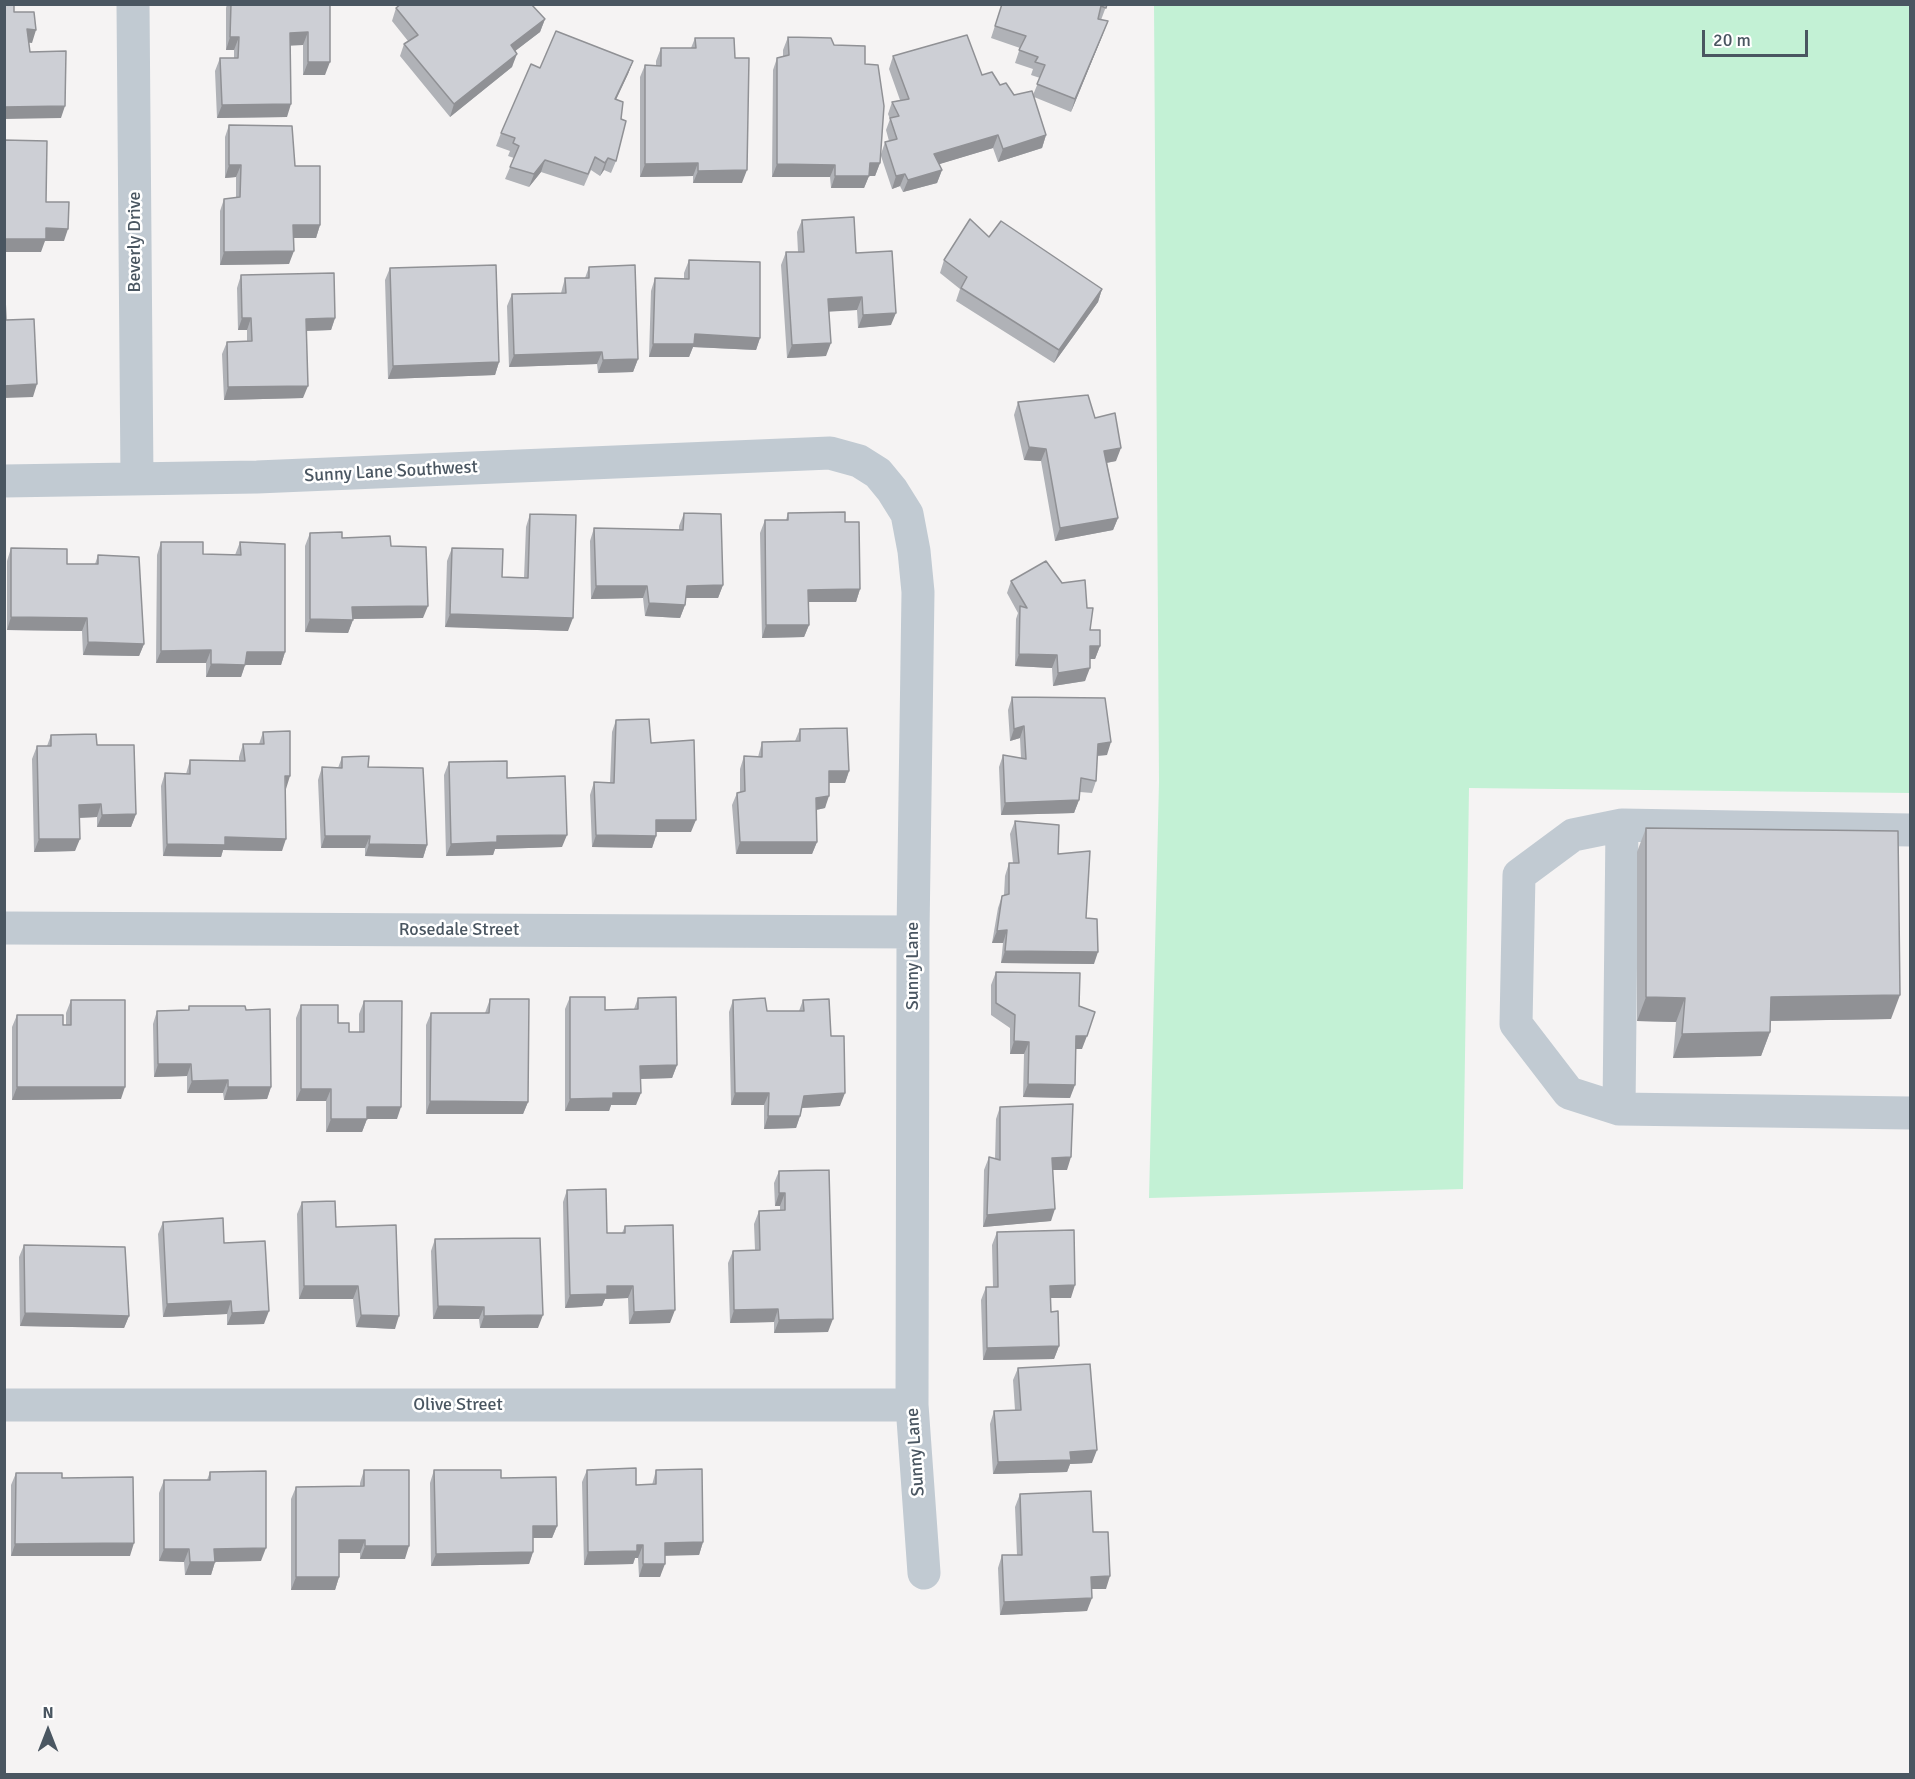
<!DOCTYPE html>
<style>
body{margin:0}
#map{position:relative;width:1915px;height:1779px;overflow:hidden;background:#f5f3f3;font-family:Signika,sans-serif}
canvas{display:block}
.frame{position:absolute;inset:0;border:6px solid #4a5661;pointer-events:none}
.north{position:absolute;left:18px;top:1701px;width:60px;height:60px;-webkit-text-stroke:4px #fff;paint-order:stroke;rotate:0deg;font-size:16px;font-weight:700;line-height:24px;text-align:center;color:#4a5661}
.north::after{content:'';display:block;margin:auto;width:21px;height:27px;background:#4a5661;clip-path:polygon(50% 0,100% 100%,50% 72%,0 100%)}
.scale{position:absolute;left:1702px;top:30px;width:106px;height:27px;box-sizing:border-box;border:3px solid #4a5661;border-top:0;padding-left:8px;font-size:18px;line-height:21px;white-space:nowrap;color:#4a5661;-webkit-text-stroke:4px #fff;paint-order:stroke}
</style>
<div id="map">
<canvas width="1915" height="1779"></canvas>
<div class="frame"></div>
<div class="north">N</div>
<div class="scale">20 m</div>
</div>
<script>
const g = document.querySelector('canvas').getContext('2d');
g.lineJoin = 'round';
function paint(path, color) {
  g.fillStyle = color;
  g.fill(path, 'evenodd');
}
function shape(rows) {
  const path = new Path2D();
  for (const r of rows) {
    path.moveTo(r[0], r[1]);
    for (let i = 2; i < r.length; i += 2) path.lineTo(r[i], r[i + 1]);
  }
  return path;
}
function stroke(path, color, width, dash) {
  g.strokeStyle = color;
  g.lineWidth = width;
  g.lineCap = dash ? 'butt' : 'round';
  g.setLineDash(dash || []);
  g.stroke(path);
}
function drawText(font, color, halo, rows, align = 'center') {
  g.font = font + ' Signika,sans-serif';
  g.lineWidth = 5;
  g.setLineDash([]);
  g.textBaseline = 'middle';
  g.strokeStyle = halo;
  g.fillStyle = color;
  for (const [text, x, y, turn = 0] of rows) {
    g.save();
    g.translate(x, y);
    g.rotate((+turn || 0) * Math.PI / 180);
    g.textAlign = isNaN(turn) ? turn : align;
    if (halo) g.strokeText(text, 0, 0);
    g.fillText(text, 0, 0);
    g.restore();
  }
}
const green = shape([
 [1154,5,1910,5,1910,793,1469,788,1463,1189,1149,1198,1159,782]
]);
const minor = shape([
 [133,4,137,479],
 [4,481,257,477,830,453,859,461,878,473,892,490,907,514,914,551,918,592,913,932,912,1405,924,1573],
 [1910,830,1622,825,1619,1109,1910,1113],
 [4,928,913,932],
 [1619,1109,1569,1093,1516,1024,1519,875,1573,835,1622,825],
 [4,1405,912,1405]
]);
const wall = shape([
 [227,4,330,4,325,75,303,75,303,45,290,45,287,117,217,118,215,71,220,58,234,58,234,50,226,50,226,8],
 [1002,4,1107,4,1101,20,1103,34,1071,112,1034,97,1046,135,1042,148,998,162,993,148,939,164,942,170,937,183,903,192,900,186,892,189,881,156,880,163,875,176,869,176,864,188,831,188,830,177,772,177,773,70,777,58,783,56,783,50,788,37,834,45,865,64,881,154,885,142,889,141,886,130,890,119,888,114,892,102,900,100,889,69,893,56,982,75,1000,85,1014,95,1033,95,1040,78,1031,75,1033,69,1015,63,1020,48,991,38],
 [396,8,545,19,540,32,515,51,512,67,450,117,400,56,404,44,408,41,392,21],
 [695,38,735,58,742,183,693,183,693,176,640,177,640,77,645,65,656,66,656,61,661,48,691,48],
 [633,61,628,74,616,100,616,161,611,173,604,170,600,176,591,170,584,186,541,172,529,187,505,179,514,158,508,156,510,151,496,146,501,133,540,68],
 [229,125,295,166,320,225,316,238,293,238,289,264,220,265,220,211,224,199,236,198,236,177,225,178,225,137],
 [802,220,856,253,891,325,858,328,857,310,829,311,826,356,787,358,781,265,786,252,798,252,797,232],
 [989,237,1102,289,1098,302,1054,363,956,301,960,289,940,273,944,260],
 [689,260,760,338,756,350,693,347,689,357,649,357,651,291,655,278,684,279,684,273],
 [589,267,638,359,633,372,598,373,597,364,509,367,507,306,512,294,561,293,565,278,585,278],
 [390,268,499,362,495,375,388,379,385,280],
 [241,275,335,318,331,330,306,331,303,398,224,400,222,354,227,342,247,341,247,330,238,330,237,288],
 [1018,402,1095,418,1116,461,1107,463,1118,518,1113,530,1055,541,1041,461,1024,460,1014,415],
 [684,513,723,585,718,598,686,598,685,605,680,618,645,616,643,598,591,599,590,541,594,528,679,530,679,526],
 [788,513,845,522,860,589,856,602,808,602,809,625,804,637,762,638,760,533,765,520,786,520],
 [530,514,568,631,445,627,447,561,452,548,502,577,524,578,526,527],
 [310,533,391,546,423,618,353,619,348,633,305,632,305,546],
 [161,542,203,554,235,555,240,542,285,652,281,665,245,665,241,677,206,677,206,663,156,663,157,555],
 [11,548,67,564,95,564,98,555,144,644,139,656,83,655,82,631,7,630,7,561],
 [1011,581,1062,583,1087,608,1090,630,1100,646,1095,659,1090,659,1085,681,1053,686,1052,668,1015,666,1016,619,1018,613,1007,593],
 [1012,697,1107,755,1097,756,1096,781,1092,793,1080,792,1079,800,1074,813,1001,815,999,767,1003,755,1021,758,1020,738,1010,741,1008,710],
 [616,720,651,743,691,832,656,832,656,836,652,848,592,847,590,795,594,782,610,783,612,732],
 [800,729,849,771,845,783,829,783,825,808,816,810,817,842,812,854,736,854,732,805,737,793,740,792,740,769,744,756,758,757,762,742,795,741],
 [263,732,285,789,282,851,223,850,221,857,163,856,161,786,165,773,186,774,190,760,239,761,239,757,243,744,259,744],
 [51,735,97,745,136,814,131,827,97,827,97,817,79,818,75,851,34,852,32,759,37,746,47,746],
 [342,757,368,767,427,845,423,858,365,856,365,848,321,848,318,780,322,767,338,768],
 [449,762,507,778,562,847,495,849,493,855,446,856,444,775],
 [1015,821,1058,854,1086,918,1094,964,1001,963,1003,943,992,943,998,908,1002,896,1004,895,1005,876,1009,863,1013,863,1010,834],
 [1646,828,1891,1019,1770,1021,1770,1032,1761,1056,1673,1058,1676,1022,1637,1021,1637,852],
 [996,972,1079,1006,1082,1049,1076,1049,1070,1098,1023,1097,1024,1054,1010,1054,1010,1028,991,1015,991,985],
 [570,997,605,1010,634,1009,638,998,677,1065,672,1078,641,1079,636,1105,611,1105,609,1111,565,1111,565,1009],
 [490,999,528,1102,523,1114,426,1114,426,1025,431,1013,485,1013],
 [71,1000,121,1099,12,1100,12,1027,17,1015,66,1025,66,1013],
 [733,1000,767,1011,799,1011,803,1000,831,1036,840,1106,802,1108,800,1116,796,1128,764,1129,764,1105,731,1105,729,1012],
 [364,1001,397,1119,367,1119,362,1132,326,1132,326,1101,296,1101,296,1018,301,1005,338,1023,349,1032,359,1032,359,1014],
 [189,1006,271,1087,267,1099,224,1100,223,1093,187,1093,187,1076,154,1077,153,1024,157,1011,188,1010],
 [1000,1107,1067,1170,1053,1170,1051,1221,983,1227,984,1170,989,1157,995,1159,996,1119],
 [779,1171,828,1332,774,1333,774,1322,730,1323,728,1263,733,1251,755,1250,754,1224,759,1211,780,1211,780,1206,775,1206,774,1183],
 [567,1190,607,1233,622,1233,625,1226,670,1323,629,1324,628,1298,605,1299,602,1306,565,1308,563,1202],
 [302,1202,395,1329,356,1327,353,1299,299,1299,297,1214],
 [163,1222,224,1243,264,1324,227,1325,227,1314,163,1317,158,1234],
 [997,1232,1071,1298,1050,1298,1051,1312,1059,1346,1054,1359,983,1360,981,1300,986,1287,993,1287,992,1245],
 [435,1239,538,1328,480,1328,479,1319,433,1319,431,1251],
 [24,1245,129,1316,124,1328,20,1326,19,1257],
 [1018,1368,1092,1463,1070,1464,1067,1472,993,1474,990,1424,994,1411,1015,1410,1013,1380],
 [364,1470,405,1559,360,1559,360,1553,339,1553,339,1577,335,1590,291,1590,291,1499,296,1487,360,1486,360,1483],
 [434,1470,501,1478,557,1526,552,1538,533,1538,533,1552,529,1564,431,1566,430,1483],
 [587,1470,636,1485,652,1485,656,1470,703,1542,699,1555,665,1555,660,1577,639,1577,638,1558,635,1558,633,1564,584,1565,582,1482],
 [210,1472,261,1561,215,1562,211,1575,185,1575,184,1562,159,1561,159,1493,164,1480,207,1480],
 [16,1473,62,1478,130,1556,11,1556,11,1485],
 [1020,1494,1093,1532,1106,1589,1091,1589,1087,1611,1000,1615,998,1568,1002,1555,1017,1555,1015,1507]
]);
const shadedWall = shape([
 [545,19,540,32,506,58,511,45],
 [1108,21,1103,34,1071,112,1075,99],
 [27,29,36,30,32,43,22,42],
 [308,32,303,45,285,46,290,33],
 [230,37,239,37,234,50,226,50],
 [517,54,512,67,450,117,454,104],
 [633,61,628,74,610,112,615,99],
 [308,62,330,62,325,75,303,75],
 [291,104,287,117,217,118,222,105],
 [65,106,61,118,4,119,4,107],
 [998,135,993,148,930,167,934,154],
 [1046,135,1042,148,998,162,1003,149],
 [608,158,604,170,600,176,605,163],
 [545,160,541,172,529,187,534,174],
 [698,163,693,176,640,177,645,164],
 [870,163,880,163,875,176,869,176,864,188,831,188,835,176],
 [777,164,835,165,830,177,772,177],
 [229,165,241,165,236,177,225,178],
 [747,170,742,183,693,183,698,171],
 [942,170,937,183,903,192,908,180],
 [905,174,900,186,892,189,896,176],
 [293,225,320,225,316,238,288,238],
 [46,228,68,229,64,241,45,241,41,252,4,252,4,239],
 [294,251,289,264,220,265,224,252],
 [1102,289,1098,302,1054,363,1059,350],
 [862,297,857,310,824,312,828,299],
 [896,313,891,325,858,328,863,315],
 [242,318,251,318,247,330,238,330],
 [335,318,331,330,301,331,306,319],
 [695,334,760,338,756,350,693,347,689,357,649,357,653,344],
 [831,343,826,356,787,358,792,345],
 [602,352,597,364,509,367,514,355],
 [638,359,633,372,598,373,603,360],
 [499,362,495,375,388,379,393,366],
 [37,384,33,397,4,398,4,386],
 [308,386,303,398,224,400,228,387],
 [1029,447,1046,449,1041,461,1024,460],
 [1121,448,1116,461,1100,464,1104,451],
 [1118,518,1113,530,1055,541,1060,528],
 [723,585,718,598,683,598,687,586],
 [596,586,647,586,643,598,591,599],
 [860,589,856,602,804,602,808,590],
 [649,603,685,605,680,618,645,616],
 [428,606,423,618,348,619,352,607],
 [450,614,573,618,568,631,445,627],
 [11,617,87,618,82,631,7,630],
 [310,619,353,620,348,633,305,632],
 [766,625,809,625,804,637,762,638],
 [88,642,144,644,139,656,83,655],
 [1090,646,1100,646,1095,659,1085,659],
 [211,650,206,663,156,663,161,651],
 [247,652,285,652,281,665,245,665,241,677,206,677,211,664],
 [1019,654,1057,655,1052,668,1015,666],
 [1090,668,1085,681,1053,686,1058,673],
 [1024,726,1020,738,1010,741,1014,729],
 [1111,742,1107,755,1093,756,1098,744],
 [829,771,849,771,845,783,825,783],
 [285,776,290,776,286,789],
 [829,796,825,808,811,811,816,798],
 [1079,800,1074,813,1001,815,1005,803],
 [101,804,97,817,75,818,79,805],
 [136,814,131,827,97,827,102,815],
 [656,820,696,820,691,832,651,832],
 [567,835,562,847,495,849,493,855,446,856,451,844,497,836],
 [596,835,656,836,652,848,592,847],
 [325,836,370,836,365,848,321,848],
 [225,837,286,839,282,851,223,850,221,857,163,856,167,844],
 [39,839,80,839,75,851,34,852],
 [740,842,817,842,812,854,736,854],
 [369,844,427,845,423,858,365,856],
 [1007,930,1003,943,992,943,997,931],
 [1005,951,1098,952,1094,964,1001,963],
 [1900,995,1891,1019,1762,1021,1771,997],
 [1646,997,1685,998,1676,1022,1637,1021],
 [1770,1032,1761,1056,1673,1058,1682,1034],
 [1076,1036,1087,1036,1082,1049,1071,1049],
 [1014,1041,1029,1042,1024,1054,1010,1054],
 [158,1064,191,1064,187,1076,154,1077],
 [677,1065,672,1078,636,1079,640,1066],
 [228,1080,223,1093,187,1093,192,1081],
 [1028,1084,1075,1085,1070,1098,1023,1097],
 [17,1087,125,1087,121,1099,12,1100],
 [228,1087,271,1087,267,1099,224,1100],
 [301,1089,331,1089,326,1101,296,1101],
 [613,1093,641,1093,636,1105,611,1105,609,1111,565,1111,570,1099],
 [735,1093,769,1093,764,1105,731,1105],
 [845,1093,840,1106,800,1108,804,1096],
 [430,1101,528,1102,523,1114,426,1114],
 [367,1107,401,1107,397,1119,367,1119,362,1132,326,1132,331,1119],
 [768,1116,800,1116,796,1128,764,1129],
 [1071,1157,1067,1170,1048,1170,1052,1158],
 [779,1193,785,1193,780,1206,775,1206],
 [1055,1209,1051,1221,983,1227,987,1215],
 [1075,1285,1071,1298,1046,1298,1050,1286],
 [304,1286,358,1286,353,1299,299,1299],
 [607,1286,633,1286,628,1298,605,1299,602,1306,565,1308,570,1295],
 [231,1301,227,1314,163,1317,167,1304],
 [438,1306,484,1307,479,1319,433,1319],
 [778,1309,774,1322,730,1323,734,1310],
 [675,1310,670,1323,629,1324,634,1312],
 [269,1311,264,1324,227,1325,232,1313],
 [25,1313,129,1316,124,1328,20,1326],
 [361,1315,399,1316,395,1329,356,1327],
 [543,1315,538,1328,480,1328,484,1316],
 [833,1319,828,1332,774,1333,779,1320],
 [1059,1346,1054,1359,983,1360,987,1348],
 [1097,1450,1092,1463,1070,1464,1067,1472,993,1474,998,1462,1070,1452],
 [533,1526,557,1526,552,1538,528,1538],
 [339,1540,365,1540,360,1553,335,1553],
 [703,1542,699,1555,660,1556,665,1543],
 [134,1543,130,1556,11,1556,15,1544],
 [637,1545,643,1545,638,1558,635,1558,633,1564,584,1565,588,1552],
 [365,1546,409,1546,405,1559,360,1559],
 [266,1548,261,1561,210,1562,214,1549],
 [164,1549,189,1549,184,1562,159,1561],
 [533,1552,529,1564,431,1566,436,1554],
 [190,1562,215,1562,211,1575,185,1575],
 [643,1564,665,1564,660,1577,639,1577],
 [1110,1576,1106,1589,1086,1589,1091,1577],
 [296,1577,339,1577,335,1590,291,1590],
 [1092,1598,1087,1611,1000,1615,1004,1602]
]);
const building = shape([
 [4,4,14,4,14,12,34,12,36,30,27,29,30,52,66,51,65,106,4,107,4,4],
 [231,4,330,4,330,62,308,62,308,32,290,33,291,104,222,105,220,58,238,58,239,37,230,37,231,4],
 [401,4,531,4,545,19,511,45,517,54,454,104,404,44,418,35,396,8,401,4],
 [1002,4,1107,4,1106,8,1101,6,1098,19,1108,21,1075,99,1037,84,1045,65,1035,62,1038,57,1019,50,1026,36,995,26,1002,4],
 [556,31,633,61,615,99,623,102,621,119,626,121,616,161,608,158,605,163,595,157,588,174,545,160,534,174,510,167,519,146,513,143,515,138,501,133,531,64,540,68,556,31],
 [967,35,982,75,992,72,1000,85,1006,83,1014,95,1032,91,1046,135,1003,149,998,135,934,154,942,170,908,180,905,174,896,176,885,142,897,139,890,118,899,116,892,102,909,99,893,56,967,35],
 [788,37,831,38,834,45,865,46,865,64,878,65,884,106,880,163,870,163,869,176,835,176,835,165,777,164,777,58,789,55,788,37],
 [695,38,734,38,735,58,749,58,747,170,698,171,698,163,645,164,645,65,661,66,661,48,696,48,695,38],
 [229,125,292,126,295,166,320,166,320,225,293,225,294,251,224,252,224,199,240,197,241,165,229,165,229,125],
 [4,140,47,141,46,202,69,202,68,229,46,228,46,239,4,239,4,140],
 [854,217,856,253,892,251,896,313,863,315,862,297,828,299,831,343,792,345,786,252,804,252,802,220,854,217],
 [970,219,989,237,1001,221,1102,289,1059,350,961,288,967,277,944,260,970,219],
 [689,260,760,262,760,338,695,334,694,344,653,344,655,278,689,279,689,260],
 [496,265,499,362,393,366,390,268,496,265],
 [635,265,638,359,603,360,602,352,514,355,512,294,566,293,565,278,589,278,589,267,635,265],
 [334,273,335,318,306,319,308,386,228,387,227,342,252,341,251,318,242,318,241,275,334,273],
 [4,299,5,299,6,320,34,319,37,384,4,386,4,299],
 [1088,395,1095,418,1115,413,1121,448,1104,451,1118,518,1060,528,1046,449,1029,447,1018,402,1088,395],
 [845,512,845,522,859,522,860,589,808,590,809,625,766,625,765,520,788,520,788,513,845,512],
 [684,513,721,514,723,585,687,586,685,605,649,603,647,586,596,586,594,528,683,530,684,513],
 [530,514,576,515,573,618,450,614,452,548,503,549,502,577,528,578,530,514],
 [342,532,342,538,390,536,391,546,426,547,428,606,352,607,353,620,310,619,310,533,342,532],
 [161,542,203,542,203,554,241,555,240,542,285,544,285,652,247,652,245,665,211,664,211,650,161,651,161,542],
 [11,548,67,549,67,564,98,564,98,555,139,557,144,644,88,642,87,618,11,617,11,548],
 [1046,561,1062,583,1085,580,1087,608,1093,608,1090,630,1100,630,1100,646,1090,646,1090,668,1058,673,1057,655,1019,654,1020,606,1027,608,1011,581,1046,561],
 [1012,697,1105,698,1111,742,1098,744,1096,781,1081,778,1079,800,1005,803,1003,755,1026,759,1024,726,1014,729,1012,697],
 [649,719,651,743,694,740,696,820,656,820,656,836,596,835,594,782,614,783,616,720,649,719],
 [847,728,849,771,829,771,829,796,816,798,817,842,740,842,737,793,745,791,744,756,762,757,762,742,800,741,800,729,847,728],
 [290,731,290,776,285,776,286,839,225,837,225,845,167,844,165,773,190,774,190,760,245,761,243,744,264,744,263,732,290,731],
 [96,734,97,745,134,745,136,814,102,815,101,804,79,805,80,839,39,839,37,746,51,746,51,735,96,734],
 [369,756,368,767,423,768,427,845,369,844,370,836,325,836,322,767,342,768,342,757,369,756],
 [507,761,507,778,565,776,567,835,497,836,497,842,451,844,449,762,507,761],
 [1015,821,1059,825,1058,854,1090,851,1086,918,1097,919,1098,952,1005,951,1007,930,997,931,1002,896,1009,894,1009,863,1019,863,1015,821],
 [1646,828,1898,831,1900,995,1771,997,1770,1032,1682,1034,1685,998,1646,997,1646,828],
 [996,972,1080,973,1079,1006,1095,1012,1087,1036,1076,1036,1075,1085,1028,1084,1029,1042,1014,1041,1015,1015,996,1003,996,972],
 [570,997,605,997,605,1010,638,1009,638,998,676,997,677,1065,640,1066,641,1093,613,1093,613,1098,570,1099,570,997],
 [765,998,767,1011,804,1011,803,1000,829,999,831,1036,844,1036,845,1093,804,1096,800,1116,768,1116,769,1093,735,1093,733,1000,765,998],
 [490,999,529,999,528,1102,430,1101,431,1013,489,1013,490,999],
 [71,1000,125,1000,125,1087,17,1087,17,1015,63,1015,63,1025,71,1025,71,1000],
 [364,1001,402,1001,401,1107,367,1107,367,1119,331,1119,331,1089,301,1089,301,1005,338,1005,338,1023,349,1023,349,1032,364,1032,364,1001],
 [189,1006,245,1006,246,1010,270,1009,271,1087,228,1087,228,1080,192,1081,191,1064,158,1064,157,1011,189,1010,189,1006],
 [1073,1104,1071,1157,1052,1158,1055,1209,987,1215,989,1157,1000,1160,1000,1107,1073,1104],
 [829,1170,833,1319,779,1320,778,1309,734,1310,733,1251,760,1250,759,1211,785,1210,785,1193,779,1193,779,1171,829,1170],
 [606,1189,607,1233,625,1233,625,1226,673,1225,675,1310,634,1312,633,1286,607,1286,607,1294,570,1295,567,1190,606,1189],
 [335,1201,336,1227,396,1225,399,1316,361,1315,358,1286,304,1286,302,1202,335,1201],
 [223,1218,224,1243,265,1241,269,1311,232,1313,231,1301,167,1304,163,1222,223,1218],
 [1074,1230,1075,1285,1050,1286,1051,1312,1058,1311,1059,1346,987,1348,986,1287,998,1287,997,1232,1074,1230],
 [540,1238,543,1315,484,1316,484,1307,438,1306,435,1239,540,1238],
 [24,1245,125,1247,129,1316,25,1313,24,1245],
 [1090,1364,1097,1450,1070,1452,1071,1460,998,1462,994,1411,1021,1410,1018,1368,1090,1364],
 [636,1468,636,1485,656,1484,656,1470,702,1469,703,1542,665,1543,665,1564,643,1564,643,1545,637,1545,637,1551,588,1552,587,1470,636,1468],
 [364,1470,409,1470,409,1546,365,1546,365,1540,339,1540,339,1577,296,1577,296,1487,364,1486,364,1470],
 [434,1470,501,1470,501,1478,556,1477,557,1526,533,1526,533,1552,436,1554,434,1470],
 [266,1471,266,1548,214,1549,215,1562,190,1562,189,1549,164,1549,164,1480,210,1480,210,1472,266,1471],
 [16,1473,62,1473,62,1478,133,1477,134,1543,15,1544,16,1473],
 [1091,1491,1093,1532,1108,1532,1110,1576,1091,1577,1092,1598,1004,1602,1002,1555,1022,1555,1020,1494,1091,1491]
]);
const streetNames = [
 ["Beverly Drive",135,242,-90],
 ["Sunny Lane Southwest",391,472,-3],
 ["Rosedale Street",459,930],
 ["Sunny Lane",913,966,-90],
 ["Olive Street",458,1405],
 ["Sunny Lane",916,1452,-94]
];
paint(green, '#c3f1d5');
stroke(minor, '#c1cad2', 33);
paint(wall, '#b0b2b7');
paint(shadedWall, '#909195');
paint(building, '#cdcfd5');
stroke(building, '#909195', 1.5);
drawText('18px', '#4a5661', '#fff', streetNames);
</script>
